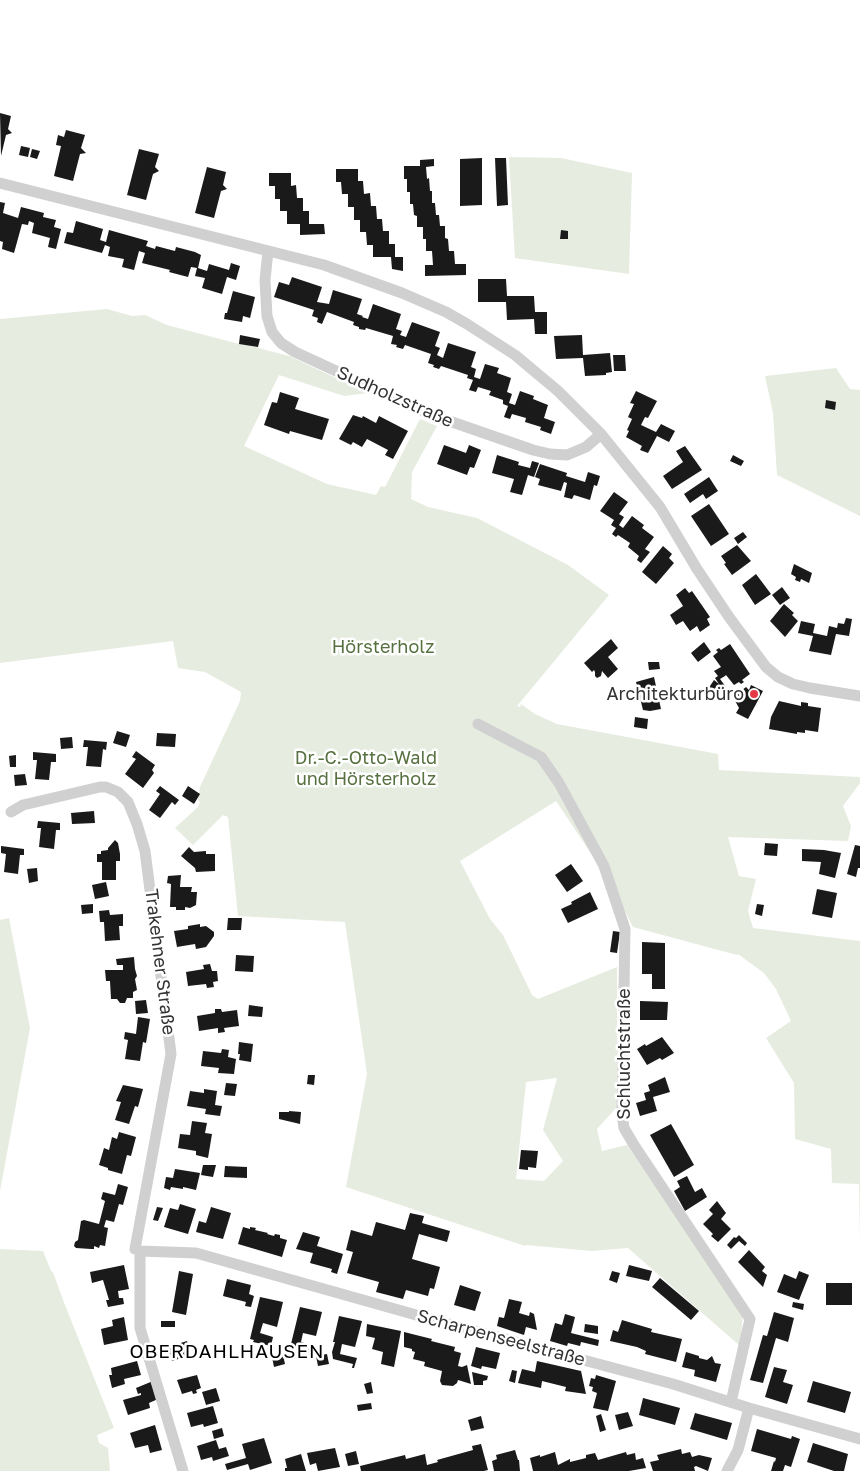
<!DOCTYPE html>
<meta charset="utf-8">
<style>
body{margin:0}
canvas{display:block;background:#fff}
</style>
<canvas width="860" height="1471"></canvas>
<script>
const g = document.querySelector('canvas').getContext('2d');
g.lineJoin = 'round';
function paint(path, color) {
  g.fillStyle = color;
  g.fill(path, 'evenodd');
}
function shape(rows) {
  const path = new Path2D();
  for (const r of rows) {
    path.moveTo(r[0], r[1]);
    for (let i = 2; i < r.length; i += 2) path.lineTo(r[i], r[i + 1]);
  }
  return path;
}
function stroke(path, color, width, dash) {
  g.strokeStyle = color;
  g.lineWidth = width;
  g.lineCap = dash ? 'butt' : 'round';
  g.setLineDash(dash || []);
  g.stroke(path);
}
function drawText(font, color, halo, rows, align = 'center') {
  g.font = font + ' "Golos Text",sans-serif';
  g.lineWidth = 5;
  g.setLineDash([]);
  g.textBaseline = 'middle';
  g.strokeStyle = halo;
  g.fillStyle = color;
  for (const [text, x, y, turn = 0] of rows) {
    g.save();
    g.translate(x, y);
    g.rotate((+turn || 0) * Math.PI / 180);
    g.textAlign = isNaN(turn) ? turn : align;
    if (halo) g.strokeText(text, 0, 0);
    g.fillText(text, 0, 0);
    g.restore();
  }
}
const green = shape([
 [509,157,561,158,632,173,629,274,515,258],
 [107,309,132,316,145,315,167,325,235,343,258,347,258,348,289,356,368,393,344,396,279,375,244,446,327,484,376,495,381,486,385,487,420,419,437,426,412,472,411,499,428,507,477,518,568,565,609,595,517,706,520,707,521,704,535,714,557,724,718,754,719,770,860,777,860,783,843,806,851,826,848,841,728,837,739,876,756,879,748,911,753,928,860,941,860,1241,859,1184,832,1183,831,1149,795,1139,794,1083,766,1038,791,1021,776,989,764,973,738,954,737,955,633,927,610,882,556,801,460,861,490,919,503,935,532,995,538,999,617,967,617,1107,597,1129,602,1151,627,1145,743,1314,740,1346,628,1248,592,1251,526,1245,525,1246,346,1187,367,1074,345,922,238,916,228,817,223,815,193,845,175,828,198,807,200,802,198,800,200,787,240,701,241,692,205,672,178,668,173,641,0,663,0,319],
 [557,1078,543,1130,563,1161,544,1181,516,1179,526,1082],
 [836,368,850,389,860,390,860,516,777,475,773,413,765,376],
 [9,918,30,1028,0,1191,0,920],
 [0,1249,43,1251,51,1271,53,1272,63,1300,114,1428,97,1435,99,1443,108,1448,110,1471,0,1471]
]);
const building = shape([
 [0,113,11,116,8,129,12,133,6,135,1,156],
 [66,130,85,135,81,148,86,153,80,154,73,181,54,176,61,146,56,145,58,135,64,137],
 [21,146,30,148,28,157,19,155],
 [32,149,40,151,37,159,30,157],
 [139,149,159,154,155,167,159,171,153,174,146,200,127,195],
 [482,158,482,205,460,206,460,159],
 [495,158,506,158,508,205,497,206],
 [434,159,434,166,426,167,427,179,429,178,430,191,432,191,432,203,435,203,436,215,439,215,440,226,445,226,445,238,448,239,449,251,454,251,455,264,466,264,466,275,425,276,425,265,433,265,432,251,426,251,426,239,423,239,423,227,417,227,417,216,414,215,413,204,410,204,410,192,407,192,407,179,404,179,404,166,420,166,420,160],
 [207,167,226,172,223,185,227,189,221,191,214,218,195,213],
 [336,169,358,169,358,181,363,181,364,194,370,193,371,206,376,206,377,219,382,219,383,231,389,231,389,244,395,244,395,257,403,257,403,271,392,269,391,257,373,257,373,245,367,245,366,232,360,232,360,220,354,220,354,207,348,207,348,194,342,194,341,182,336,182],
 [269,173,291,173,291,186,296,185,297,198,303,198,303,211,309,211,309,224,324,224,325,234,300,235,300,224,287,224,287,211,280,211,280,199,275,199,275,186,269,186],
 [0,202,5,203,3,213,18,218,21,207,44,213,43,217,56,220,54,227,61,229,56,249,48,247,50,238,32,233,34,223,29,221,28,225,22,224,14,253,2,249,3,242,0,241],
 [76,221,103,229,100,240,106,242,109,230,148,241,146,246,155,249,156,246,175,251,176,247,195,252,201,255,198,268,207,271,209,264,229,270,231,263,240,266,236,280,227,277,222,294,202,288,205,278,195,276,197,268,191,267,188,277,169,272,170,270,142,263,145,253,139,251,134,270,122,267,124,259,108,256,110,247,105,245,102,253,64,243,67,232,73,233],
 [561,230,568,231,568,239,560,239],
 [292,277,322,287,317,302,329,304,333,290,362,299,357,314,363,316,362,317,368,319,373,304,401,314,396,329,402,331,400,335,406,337,412,322,440,332,435,346,440,348,437,355,443,358,448,343,476,352,471,367,476,369,474,377,480,379,485,364,499,368,497,373,511,378,507,392,512,394,509,403,515,405,520,391,534,396,533,399,548,405,544,418,555,422,551,434,540,430,541,427,525,422,526,418,512,414,510,419,504,417,508,406,503,404,503,400,489,395,491,391,478,387,476,392,469,390,473,380,467,378,468,375,441,366,439,369,433,367,434,365,428,363,431,354,405,345,403,349,396,347,397,345,391,344,393,336,366,328,365,330,359,329,359,327,353,325,354,322,327,312,322,324,317,322,318,318,312,316,314,310,274,297,279,282,289,285],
 [478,279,506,279,507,296,534,296,535,312,547,312,547,334,535,334,534,319,507,320,506,302,478,302],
 [233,291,255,297,250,318,243,316,242,322,224,319,225,313,227,313],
 [240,335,260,339,258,347,239,344],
 [582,335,583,355,610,353,612,372,606,373,606,375,585,376,583,358,556,359,554,336],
 [613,355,625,355,626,371,614,371],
 [636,391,657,401,648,418,645,417,641,425,656,432,661,424,675,431,669,442,657,436,648,453,640,450,642,446,626,437,629,431,627,430,632,419,628,417,634,404,630,403],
 [280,392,299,398,295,409,329,419,322,440,290,431,289,434,264,425,272,402,277,403],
 [826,400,836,402,835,410,825,408],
 [353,415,362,418,363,416,376,423,379,416,408,431,393,459,385,455,388,450,367,439,362,447,353,442,351,445,339,439],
 [444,445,466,453,469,445,481,450,474,468,470,467,467,475,437,464],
 [685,446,702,470,672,489,663,476,683,462,676,451],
 [497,455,519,462,518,465,530,468,532,461,539,463,534,477,528,475,522,495,510,492,514,479,492,473],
 [733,455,744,461,741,466,730,461],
 [540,464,567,473,566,476,585,482,588,472,600,476,597,486,594,485,590,500,574,495,572,499,564,497,567,483,564,482,561,491,538,485,540,479,535,477],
 [709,477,718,491,706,499,703,494,690,503,684,494],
 [614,492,628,502,619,514,624,517,619,525,623,528,632,516,644,525,642,528,654,537,645,549,650,552,641,563,637,560,639,556,628,547,630,543,618,535,616,537,612,534,616,528,611,525,614,520,600,511],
 [709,504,729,534,711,546,691,516],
 [743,532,747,537,738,544,734,538],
 [737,545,751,561,732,575,724,564,726,563,721,556],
 [663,546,672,554,669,558,674,563,656,584,642,572],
 [794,564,812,573,809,583,801,579,800,582,795,580,796,577,791,574],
 [756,574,771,594,755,605,742,585],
 [782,587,790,598,780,605,772,595],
 [685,588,689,593,692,591,710,617,707,619,710,625,700,632,697,626,690,631,683,621,676,625,670,615,683,606,676,595],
 [784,604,794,613,792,615,798,621,785,637,770,621],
 [846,618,852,619,849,636,836,634,831,655,809,651,813,636,798,633,801,621,815,624,813,633,827,636,829,626,837,628,838,623,844,624],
 [611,639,618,648,608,657,618,669,608,678,602,671,601,676,597,678,595,676,595,672,594,670,592,672,584,663],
 [704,642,711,652,698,662,691,653],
 [730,644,750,674,742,680,744,682,741,684,739,682,734,685,726,675,725,676,720,679,726,687,723,689,723,694,708,689,714,680,719,684,715,678,718,676,714,671,721,667,713,656,718,652,716,650,719,648,721,650],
 [648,662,659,662,660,669,649,670],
 [654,677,661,709,650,711,643,710,636,682],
 [751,685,763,691,748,719,736,713,739,708,733,697,746,687,749,690],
 [779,701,801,706,801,702,808,703,808,706,821,708,818,732,805,730,805,733,797,732,797,734,769,729,771,717],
 [635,717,648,719,647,729,634,727],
 [117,731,130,735,126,747,113,743],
 [157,733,176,734,175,747,156,746],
 [72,737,73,748,61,749,60,738],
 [84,740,107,742,106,750,103,749,101,767,86,766,88,747,83,747],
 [136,751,155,765,152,770,154,773,143,788,125,774,136,759,132,757],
 [33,752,56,754,56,762,51,762,49,780,35,779,37,760,33,760],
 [16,755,16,767,10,767,9,756],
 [25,774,27,785,15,786,14,775],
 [160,786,179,800,175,805,172,802,160,818,149,810,160,794,156,791],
 [188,786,200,794,194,804,182,796],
 [94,811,95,823,72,824,71,813],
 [38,821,60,823,60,830,56,830,54,849,39,847,41,828,37,828],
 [115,840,118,843,120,854,120,861,116,861,116,880,102,880,102,862,97,862,97,854,101,854,101,851,108,850,108,848],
 [765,843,778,844,777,856,764,855],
 [855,845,860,846,860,868,858,868,856,877,847,874],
 [1,846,24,849,24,855,20,855,18,874,4,872,6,854,1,853],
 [189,847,194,852,206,851,206,854,215,854,215,871,196,872,195,868,181,856],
 [802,849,824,850,841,853,835,878,819,874,821,862,802,861],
 [571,864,583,881,567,892,555,875],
 [37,868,38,881,29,883,27,869],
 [181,875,180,887,192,887,191,892,197,892,196,905,190,908,185,907,185,910,176,910,176,907,170,907,171,884,167,883,168,876],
 [106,882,109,896,95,899,92,885],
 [817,889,837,893,832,918,812,914],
 [590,892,598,909,568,923,561,909,572,904,571,902],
 [93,904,93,913,82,914,81,905],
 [757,904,764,905,762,916,755,914],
 [109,910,110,915,123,914,123,926,119,926,120,940,105,941,104,922,100,922,99,911],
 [228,918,242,918,241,930,227,930],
 [200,924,200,927,206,926,214,932,214,936,206,947,196,949,195,944,177,947,174,931,188,929,188,926],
 [613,931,620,932,617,953,610,952],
 [642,942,665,943,665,989,652,989,652,974,642,974],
 [236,955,254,956,253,972,235,971],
 [134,957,135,969,137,976,135,979,137,990,133,992,133,998,127,998,125,1003,120,1003,117,999,111,999,110,981,106,981,105,970,123,970,123,965,117,965,116,959],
 [210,964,212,971,217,971,218,981,213,982,214,987,207,988,206,984,188,986,186,972,204,969,203,965],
 [146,1000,148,1013,136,1014,135,1001],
 [640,1001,668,1002,667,1020,640,1020],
 [249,1005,263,1007,262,1017,248,1016],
 [215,1009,221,1009,222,1012,237,1010,239,1026,224,1028,225,1032,218,1033,218,1028,199,1031,197,1016,215,1013],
 [138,1017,150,1019,146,1043,143,1042,140,1061,125,1059,128,1040,124,1039,125,1032,136,1034],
 [662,1037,674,1053,662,1060,660,1058,647,1065,637,1049,645,1044,646,1046],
 [239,1042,253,1044,251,1062,239,1060,240,1054,238,1054],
 [222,1049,229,1050,228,1057,236,1059,234,1074,218,1073,219,1068,201,1066,203,1051,221,1053],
 [308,1075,315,1075,314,1085,307,1084],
 [665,1077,670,1092,653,1097,657,1111,640,1116,636,1103,646,1100,644,1093,650,1091,648,1085],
 [226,1083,237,1084,235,1096,224,1095],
 [123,1085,143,1089,138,1107,135,1106,129,1124,115,1120,121,1102,116,1101],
 [204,1089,217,1091,215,1105,222,1106,220,1116,205,1114,206,1109,187,1106,190,1091,204,1093],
 [289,1111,301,1112,300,1124,279,1119,279,1112,289,1112],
 [192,1121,207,1123,205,1133,212,1134,208,1158,196,1155,196,1151,178,1148,180,1134,190,1135],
 [671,1124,694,1165,674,1177,650,1135],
 [119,1132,136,1137,131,1156,127,1155,122,1174,108,1170,108,1168,99,1165,104,1148,109,1150,112,1137,117,1139],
 [521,1150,538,1151,536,1168,528,1167,528,1170,519,1169],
 [203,1165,216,1165,213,1177,201,1175],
 [225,1166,247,1167,247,1178,224,1177],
 [175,1169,200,1173,196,1190,183,1187,183,1189,171,1187,170,1190,164,1188,166,1177,173,1178],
 [687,1176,695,1192,702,1188,707,1197,685,1211,674,1191,680,1187,677,1181],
 [118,1184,128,1187,123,1205,119,1204,114,1222,106,1220,104,1227,108,1228,105,1246,100,1245,99,1248,94,1246,94,1249,91,1249,76,1248,74,1246,75,1242,78,1240,81,1221,84,1220,99,1224,105,1201,101,1199,103,1192,115,1195],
 [717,1201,726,1213,721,1219,731,1229,718,1242,711,1236,713,1234,703,1224,713,1214,709,1210],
 [180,1204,196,1209,188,1234,164,1227,170,1208,178,1210],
 [157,1207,163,1208,158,1221,153,1220],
 [211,1207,231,1213,223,1239,196,1232,199,1221,206,1223],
 [410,1213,424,1216,422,1223,450,1231,447,1242,419,1234,412,1259,440,1267,434,1289,430,1288,428,1296,406,1290,403,1299,376,1292,379,1282,347,1273,353,1252,346,1250,351,1230,372,1236,376,1222,405,1230],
 [243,1227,250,1229,250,1227,256,1228,255,1230,268,1233,267,1234,274,1236,275,1234,280,1235,280,1238,287,1240,282,1257,238,1244],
 [303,1232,320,1237,317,1246,343,1254,337,1274,331,1272,332,1269,310,1263,313,1253,296,1249],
 [739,1235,747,1243,745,1246,739,1241,731,1249,727,1245,734,1237,736,1238],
 [749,1250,765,1267,762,1271,767,1275,763,1287,738,1262],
 [124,1265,129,1289,118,1291,119,1298,123,1298,124,1304,108,1307,106,1300,109,1300,103,1280,92,1283,90,1272],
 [629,1265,652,1271,649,1281,626,1276],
 [179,1271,193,1274,186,1315,172,1312],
 [612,1271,620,1273,617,1283,609,1280],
 [799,1271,809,1275,799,1300,777,1292,784,1274,796,1279],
 [660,1278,699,1311,691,1320,652,1287],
 [227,1279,251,1285,249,1294,254,1296,251,1307,245,1306,246,1302,223,1296],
 [826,1283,852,1283,852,1305,826,1305],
 [460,1285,481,1292,475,1311,454,1305],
 [260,1297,283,1302,277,1327,263,1323,260,1333,273,1337,271,1346,253,1342,254,1340,250,1339],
 [509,1299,522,1302,519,1313,529,1316,530,1312,534,1314,537,1330,526,1327,524,1335,497,1326,499,1317,504,1318],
 [793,1302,804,1304,803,1310,792,1307],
 [300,1307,322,1312,316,1336,303,1333,301,1342,312,1345,310,1352,290,1348],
 [774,1312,794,1318,788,1342,776,1338,763,1383,750,1380,763,1335,767,1336],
 [565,1314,575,1317,571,1333,599,1340,598,1346,581,1342,580,1346,568,1343,567,1346,550,1341,555,1323,562,1325],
 [339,1316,362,1321,355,1347,342,1344,340,1354,357,1358,354,1368,352,1368,353,1364,333,1359,332,1352,335,1342,333,1342],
 [124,1317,128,1340,104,1345,101,1329,113,1326,112,1320],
 [622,1320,652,1329,651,1332,682,1339,676,1362,645,1354,646,1351,637,1347,610,1341,613,1330,618,1332],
 [161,1321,175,1321,175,1327,161,1327],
 [367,1324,401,1331,394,1367,381,1364,383,1352,372,1349,375,1338,366,1336],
 [585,1324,598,1326,598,1334,584,1332],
 [404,1332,432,1339,431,1341,455,1347,454,1351,461,1353,458,1366,462,1367,467,1365,471,1384,458,1380,457,1383,453,1386,442,1385,440,1381,442,1371,424,1366,425,1362,413,1359,415,1352,412,1351,412,1349,404,1347],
 [187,1341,191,1355,172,1361,168,1347],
 [476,1347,500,1353,496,1369,482,1366,481,1369,471,1366],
 [686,1352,699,1356,699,1358,707,1360,712,1356,715,1363,721,1364,716,1382,694,1376,695,1370,682,1367],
 [327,1354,329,1364,318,1366,316,1356],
 [283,1355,285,1364,274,1367,272,1357],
 [137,1361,141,1375,124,1379,125,1384,112,1388,109,1375,112,1375,111,1368],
 [537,1361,581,1371,586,1394,565,1391,566,1387,542,1381,541,1388,518,1383,522,1369,535,1372],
 [774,1367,787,1370,783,1382,793,1385,787,1404,765,1397],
 [512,1370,517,1371,515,1383,509,1381],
 [472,1372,488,1376,487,1380,483,1381,483,1385,474,1385],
 [197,1375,201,1388,196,1390,197,1393,193,1394,192,1391,182,1394,177,1380],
 [596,1375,616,1381,608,1411,593,1408,597,1393,592,1391,593,1387,589,1386,591,1378,595,1379],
 [153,1381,158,1399,149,1403,150,1408,128,1415,123,1400,141,1395,141,1393,138,1394,136,1388],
 [813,1381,851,1392,845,1413,807,1402],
 [371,1382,373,1393,367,1394,364,1384],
 [216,1388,220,1401,206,1405,202,1392],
 [643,1398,680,1408,675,1425,639,1415],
 [371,1403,372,1409,358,1411,357,1405],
 [213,1406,218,1423,204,1427,203,1424,191,1427,187,1413],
 [628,1412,633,1426,619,1430,615,1415],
 [695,1413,732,1423,727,1440,690,1429],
 [601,1414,606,1430,600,1432,596,1416],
 [481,1416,484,1428,471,1431,468,1420],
 [155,1425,162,1450,150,1453,148,1445,135,1448,130,1433],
 [222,1428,224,1436,214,1439,212,1431],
 [757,1429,791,1439,792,1436,800,1439,791,1467,785,1465,783,1471,771,1471,774,1461,775,1462,776,1458,751,1451],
 [264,1438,272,1463,250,1470,248,1464,227,1470,225,1464,246,1458,242,1444],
 [216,1440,219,1449,226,1447,229,1456,213,1461,212,1457,201,1460,197,1446],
 [813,1443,848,1454,844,1471,834,1471,807,1462],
 [481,1444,488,1470,484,1471,361,1471,360,1466,405,1455,406,1459,425,1454,427,1465,438,1462,437,1460,473,1450,472,1446],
 [335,1448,340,1467,318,1471,316,1463,310,1465,307,1453],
 [681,1449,682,1454,690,1452,692,1457,699,1455,712,1458,708,1471,696,1466,694,1467,695,1471,653,1471,650,1462,659,1460,657,1455],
 [515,1450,518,1460,519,1460,520,1471,494,1471,492,1461,497,1459,496,1455],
 [356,1451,359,1464,348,1466,345,1454],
 [555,1452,558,1465,570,1459,570,1462,586,1458,586,1455,595,1453,598,1460,626,1452,627,1455,635,1453,636,1460,643,1458,646,1468,629,1471,533,1471,530,1458,540,1455,540,1457],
 [301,1454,306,1471,285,1471,285,1468,287,1468,285,1459]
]);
const street = shape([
 [0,183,324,265,402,293,446,312,467,324,515,355,558,391,601,434,660,507,697,569,729,617,766,667,778,677,793,684,810,688,860,696],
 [268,251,265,280,267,316,272,332,281,343,295,352,429,414,533,450,550,454,567,455,586,447,601,434],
 [478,724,541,757,559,783,604,866,625,929,622,1114,624,1128,634,1145,750,1319,731,1402],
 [11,812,23,805,100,787,106,787,118,792,128,802,137,824,145,851,171,1054,135,1249,140,1251,140,1328,183,1471],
 [140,1251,196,1253,434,1320,673,1384,749,1408,860,1439],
 [727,1471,738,1450,749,1408]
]);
const markers = [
 [754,694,5,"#e63946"]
];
const streetNames = [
 ["Sudholzstraße",395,397,24],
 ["Trakehner Straße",160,962,83],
 ["Schluchtstraße",624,1054,-90],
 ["Scharpenseelstraße",501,1338,15]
];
const parkNames = [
 ["Hörsterholz",383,647],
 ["Dr.-C.-Otto-Wald",366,758],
 ["und Hörsterholz",366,779]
];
const poiNames = [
 ["Architekturbüro",744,694]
];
const neighbourhoodNames = [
 ["OBERDAHLHAUSEN",227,1352]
];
paint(green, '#e6ecdf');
paint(building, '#1a1a1a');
stroke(street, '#d0d0d0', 11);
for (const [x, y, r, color] of markers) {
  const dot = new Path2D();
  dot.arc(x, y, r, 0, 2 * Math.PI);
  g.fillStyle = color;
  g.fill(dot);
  stroke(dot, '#fff', 2);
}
drawText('18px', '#333', '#fff', streetNames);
drawText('18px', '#56703f', '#fff', parkNames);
drawText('18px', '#333', '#fff', poiNames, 'right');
g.letterSpacing = '1px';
drawText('19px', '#000', '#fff', neighbourhoodNames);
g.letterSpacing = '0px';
</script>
